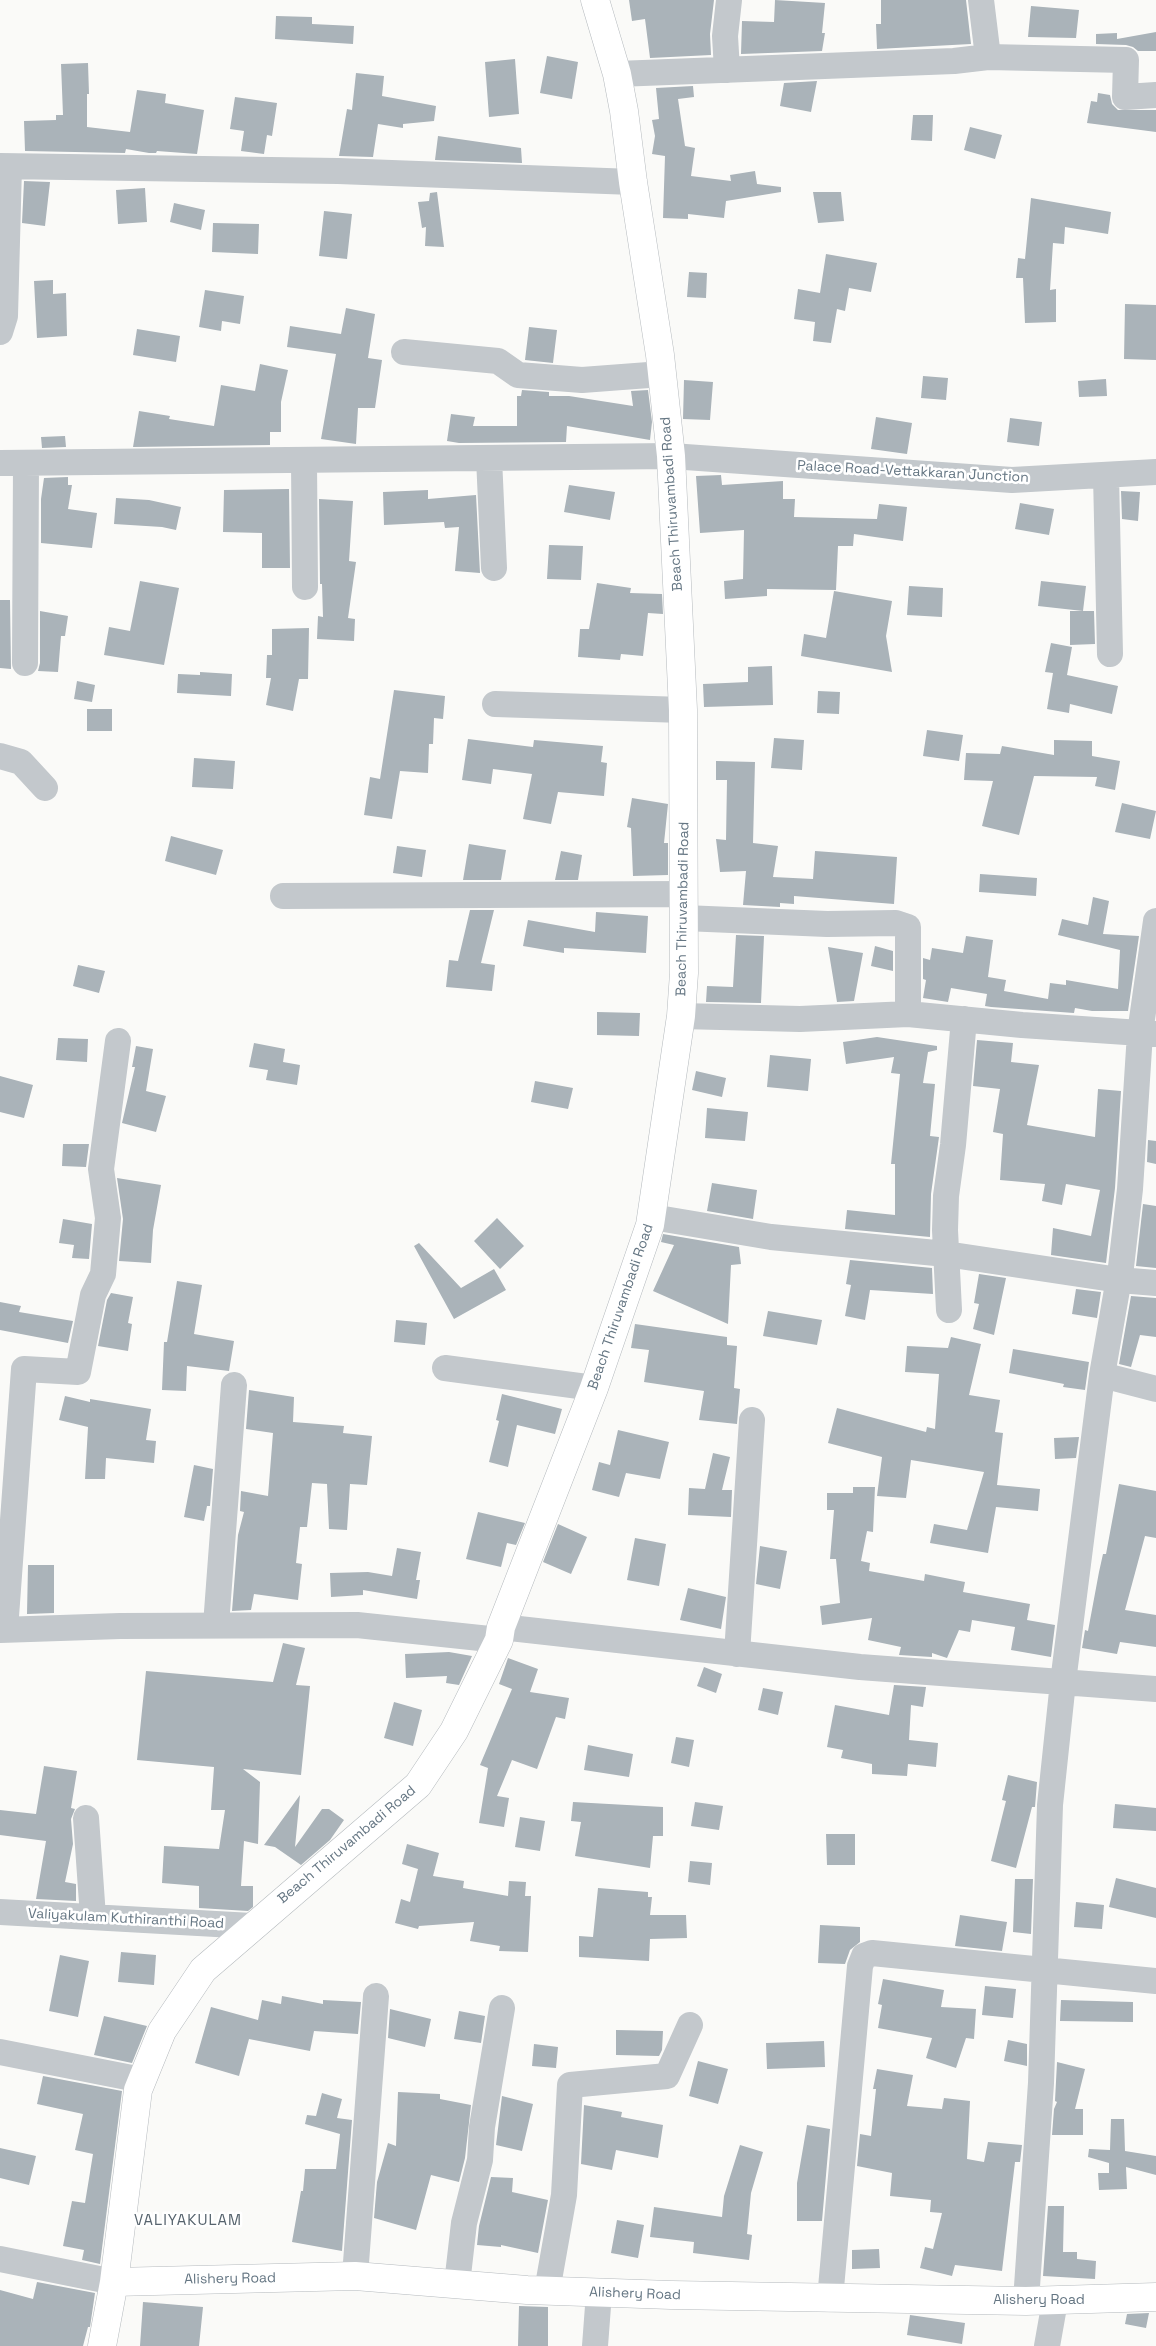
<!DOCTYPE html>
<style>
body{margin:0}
canvas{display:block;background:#fafaf8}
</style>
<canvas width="1156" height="2346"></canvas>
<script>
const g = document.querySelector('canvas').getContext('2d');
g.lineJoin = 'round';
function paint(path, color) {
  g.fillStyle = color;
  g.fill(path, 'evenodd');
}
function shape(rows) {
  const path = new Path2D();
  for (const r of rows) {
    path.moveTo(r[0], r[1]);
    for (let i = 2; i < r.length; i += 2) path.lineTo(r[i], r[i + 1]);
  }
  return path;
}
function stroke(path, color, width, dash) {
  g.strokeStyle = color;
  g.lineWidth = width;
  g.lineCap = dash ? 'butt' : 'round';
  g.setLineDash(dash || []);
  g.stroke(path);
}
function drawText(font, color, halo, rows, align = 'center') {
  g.font = font + ' "Space Grotesk",sans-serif';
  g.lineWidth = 5;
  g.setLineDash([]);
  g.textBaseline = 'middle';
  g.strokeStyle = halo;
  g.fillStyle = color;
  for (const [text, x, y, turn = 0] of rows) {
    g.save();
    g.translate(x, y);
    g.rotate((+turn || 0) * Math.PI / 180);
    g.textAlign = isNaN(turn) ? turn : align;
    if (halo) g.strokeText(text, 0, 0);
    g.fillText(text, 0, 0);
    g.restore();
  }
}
const building = shape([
 [629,0,714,0,710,34,711,55,650,58,645,19,632,21],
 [775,0,825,3,822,33,825,33,822,51,741,54,742,21,774,22],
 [881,0,966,0,971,44,877,49,876,24,881,24],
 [1031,6,1079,10,1076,38,1028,37],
 [276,16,312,17,312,24,354,26,353,44,275,39],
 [1156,32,1156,51,1138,51,1133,47,1126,45,1096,44,1096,34,1117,33,1117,39],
 [547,56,578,62,572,99,540,93],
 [515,59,519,114,489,117,485,62],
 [88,63,89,94,87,94,87,127,130,132,137,90,166,94,165,103,204,110,197,154,157,151,156,153,149,153,126,149,125,153,25,151,24,121,56,120,56,115,63,115,61,64],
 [356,73,384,76,382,96,436,106,434,121,403,124,403,128,378,124,373,157,339,156,347,109,352,110],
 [817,81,811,112,780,106,784,83],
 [693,86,694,97,678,99,685,146,695,148,691,176,731,181,730,175,755,171,757,184,781,187,781,192,726,201,724,218,688,214,688,219,663,218,665,156,652,154,655,136,652,120,659,119,656,88],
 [1098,93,1110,95,1112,104,1118,110,1156,110,1156,132,1087,123,1091,101,1097,102],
 [235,97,277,103,272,136,267,135,264,154,241,151,244,131,230,129],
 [913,115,933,115,932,141,911,140],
 [970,127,1002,135,995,159,964,150],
 [438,136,521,148,522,163,435,160],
 [24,181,50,182,45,226,22,223],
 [145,188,147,222,118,224,116,190],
 [437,192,444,247,425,246,426,227,422,228,418,202,429,201,430,193],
 [813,192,841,192,844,221,818,223],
 [1031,198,1111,212,1108,234,1065,227,1064,244,1053,243,1050,290,1056,289,1056,322,1025,323,1023,278,1016,278,1018,258,1025,259],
 [174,203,205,210,201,230,170,222],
 [324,211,352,214,347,259,319,256],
 [213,223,259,224,258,254,212,252],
 [826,254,877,263,871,292,849,288,845,311,837,309,831,343,813,341,815,322,794,319,798,289,820,293],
 [689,272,707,273,706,298,687,297],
 [53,280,53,294,66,293,67,336,37,338,34,281],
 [205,290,244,296,240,324,222,321,221,331,199,327],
 [1125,304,1156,305,1156,360,1124,359],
 [346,308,375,314,368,358,382,360,375,408,358,408,356,444,321,439,336,354,287,347,290,326,341,334],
 [529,327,557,330,553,363,525,360],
 [137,329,180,336,176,362,133,355],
 [260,364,288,370,281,402,281,432,270,432,270,445,133,447,139,411,170,416,169,419,214,426,221,385,255,391],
 [923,376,948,378,946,400,921,398],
 [1106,379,1107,396,1079,397,1078,381],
 [684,380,713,382,710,420,683,419],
 [522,390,549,392,549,396,569,396,633,406,631,391,648,390,652,422,650,440,567,426,566,442,459,443,447,441,451,414,475,417,473,426,517,426,517,396,521,396],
 [876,417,912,423,907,454,871,449],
 [1010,418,1042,422,1039,446,1007,442],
 [65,436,66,447,42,448,41,437],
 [721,475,722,485,783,481,783,499,795,499,794,517,877,519,879,504,907,507,903,541,854,534,853,546,838,546,836,590,767,589,767,596,725,599,724,581,743,579,744,530,700,533,696,476],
 [68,477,68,485,72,485,68,509,97,513,92,548,41,543,41,499,44,478],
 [569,485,615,492,610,520,564,512],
 [289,489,290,568,262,568,262,533,223,532,224,490],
 [428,490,428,499,476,495,480,573,455,571,459,527,445,528,444,522,384,525,383,492],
 [1121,491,1140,492,1138,521,1122,519],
 [116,498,149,500,181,507,176,530,162,527,114,524],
 [319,499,353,501,349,561,356,562,348,618,355,619,354,641,317,639,318,616,323,617,322,584,320,584],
 [1020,503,1054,509,1049,535,1015,529],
 [549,545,583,546,581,580,547,579],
 [140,581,179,588,164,665,104,655,109,627,130,631],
 [1041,581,1086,586,1083,611,1038,606],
 [597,583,631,588,630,593,662,594,663,614,648,613,643,656,621,654,620,660,578,657,580,629,589,629],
 [909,586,943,588,942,617,907,615],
 [834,591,892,601,886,636,892,672,801,656,804,634,826,638],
 [0,600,10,600,11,669,0,668],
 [40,611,68,616,65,636,61,636,58,672,38,671,40,663],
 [1070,611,1094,611,1095,644,1070,645],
 [309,628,308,679,299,679,293,711,266,705,271,678,266,678,267,655,272,655,272,629],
 [1051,643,1072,647,1067,675,1118,686,1112,714,1070,704,1069,713,1047,709,1053,673,1045,672],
 [772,666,773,705,704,707,703,684,748,682,748,667],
 [200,672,232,674,231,696,177,693,178,674,200,675],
 [77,681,95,685,92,702,74,699],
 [394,690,445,696,443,719,434,718,433,744,429,744,428,773,400,771,392,819,364,815,370,777,380,779],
 [818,691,840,692,839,714,817,713],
 [87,709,112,709,112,731,87,731],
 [927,730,963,735,959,761,923,756],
 [774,738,804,740,802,770,771,768],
 [468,739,533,747,534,740,603,746,601,762,607,763,604,796,558,792,551,824,523,819,532,774,493,769,491,784,462,780],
 [1054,740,1092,741,1092,756,1120,761,1115,790,1095,786,1097,777,1034,776,1019,835,982,826,993,781,964,780,966,753,1000,754,1002,746,1054,755],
 [194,758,235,761,233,789,192,787],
 [716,761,755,762,753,843,778,846,773,877,813,879,815,851,897,857,894,904,794,896,794,904,780,903,780,907,743,905,746,871,720,872,716,839,726,840,727,780,716,780],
 [632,798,668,804,664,843,668,843,668,875,633,876,631,828,627,827],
 [1122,803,1156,811,1150,839,1115,832],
 [171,836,223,850,216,875,165,861],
 [469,844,506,850,501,880,463,880],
 [397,846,426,850,422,877,393,873],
 [561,851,582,855,578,880,555,880],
 [980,874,1037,878,1036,896,979,892],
 [1093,897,1109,901,1103,934,1139,936,1128,1011,1092,1011,1075,1008,1074,1013,991,1007,985,1006,987,994,951,988,948,1002,923,998,926,980,923,979,923,958,930,960,932,948,963,953,966,936,993,940,988,977,1006,980,1004,991,1048,999,1050,983,1066,985,1066,980,1118,989,1120,950,1058,935,1062,919,1088,925],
 [470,910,494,910,481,963,495,965,492,991,446,987,449,960,458,961],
 [596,912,648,916,646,953,564,948,564,953,523,946,528,920,595,932],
 [736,935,764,936,761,1003,706,1002,707,986,733,987],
 [875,946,893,951,893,971,871,966],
 [828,947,863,953,854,1001,837,1002],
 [78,965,105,971,99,993,73,986],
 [597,1012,640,1013,639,1036,597,1035],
 [877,1037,937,1046,937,1050,928,1052,923,1083,935,1084,930,1136,939,1137,931,1194,930,1237,845,1229,847,1210,895,1215,895,1164,891,1164,900,1074,891,1073,894,1057,846,1064,843,1042],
 [58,1038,88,1039,87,1062,56,1060],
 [977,1040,1013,1043,1011,1062,1039,1065,1027,1125,1095,1137,1098,1089,1121,1091,1115,1188,1106,1263,1051,1255,1053,1228,1091,1236,1100,1190,1066,1184,1062,1205,1042,1201,1045,1184,1000,1180,1003,1134,993,1132,1000,1089,973,1086],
 [254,1043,285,1049,283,1062,300,1065,297,1085,266,1080,268,1070,249,1067],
 [136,1046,153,1049,146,1091,166,1096,156,1132,122,1123,135,1067,132,1067],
 [770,1055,811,1059,808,1091,767,1087],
 [696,1071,726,1078,722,1097,692,1090],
 [0,1076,33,1085,24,1118,0,1112],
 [535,1081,573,1088,568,1109,531,1102],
 [707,1108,748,1112,745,1141,705,1138],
 [1148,1140,1156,1141,1156,1164,1147,1162],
 [63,1144,89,1144,86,1167,62,1166],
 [117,1178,161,1185,153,1230,151,1263,119,1261,123,1219],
 [712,1183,757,1190,753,1219,707,1211],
 [1143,1204,1156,1206,1156,1268,1136,1266],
 [497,1218,524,1246,500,1269,474,1241],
 [63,1219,92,1224,89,1259,72,1258,74,1245,59,1243],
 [663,1234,739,1247,741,1264,731,1265,728,1324,653,1291,674,1245,661,1242],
 [419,1243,461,1288,494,1269,506,1290,454,1319,414,1246],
 [850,1260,932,1268,933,1294,870,1290,865,1320,845,1316,851,1285,846,1284],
 [979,1274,1006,1278,994,1335,973,1329,979,1304,974,1303],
 [177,1281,202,1285,194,1334,234,1341,229,1371,187,1366,186,1391,162,1390,164,1342,167,1342],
 [1076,1289,1101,1292,1097,1318,1072,1314],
 [111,1293,133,1297,128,1323,132,1324,128,1351,98,1346,107,1300],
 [1131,1296,1156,1298,1156,1337,1140,1335,1131,1367,1119,1364],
 [0,1302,21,1306,19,1312,73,1321,68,1343,0,1330],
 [768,1311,822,1320,817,1345,763,1336],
 [396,1320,427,1323,425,1345,394,1342],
 [635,1324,727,1337,727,1345,737,1346,734,1388,740,1389,737,1424,699,1420,704,1391,644,1382,649,1350,631,1348],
 [951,1337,981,1344,969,1395,1000,1400,995,1432,1003,1433,997,1485,1040,1489,1038,1511,996,1507,988,1553,930,1543,934,1524,967,1530,984,1472,911,1460,906,1498,877,1496,882,1457,828,1443,837,1408,926,1432,927,1427,935,1429,939,1374,905,1372,907,1346,948,1348],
 [1013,1349,1089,1362,1085,1390,1063,1387,1064,1384,1009,1373],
 [249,1390,294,1397,293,1422,344,1426,343,1433,372,1436,367,1485,350,1484,347,1530,329,1529,327,1484,312,1483,307,1527,300,1527,296,1563,302,1564,298,1600,254,1594,251,1610,232,1611,238,1535,244,1512,240,1511,241,1491,268,1496,273,1433,246,1429],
 [502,1394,562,1409,555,1434,517,1425,508,1467,489,1462,499,1421,496,1420],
 [65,1396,90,1402,90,1399,151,1409,146,1440,156,1441,154,1463,106,1458,105,1479,85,1479,88,1427,59,1420],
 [618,1430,669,1442,660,1479,626,1473,619,1497,592,1490,599,1462,610,1465],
 [1079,1437,1076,1458,1055,1459,1054,1438],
 [713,1453,730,1457,722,1490,732,1490,731,1517,688,1515,689,1488,705,1489],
 [194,1465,213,1469,210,1506,207,1506,204,1521,184,1517],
 [1119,1484,1156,1491,1156,1538,1145,1536,1125,1610,1156,1615,1156,1647,1120,1642,1117,1654,1082,1648,1085,1630,1088,1631,1099,1572,1103,1554,1106,1554],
 [853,1487,875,1487,873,1532,867,1531,861,1561,870,1563,869,1571,924,1581,925,1574,965,1582,963,1592,1030,1604,1027,1620,1055,1625,1051,1657,1011,1650,1015,1627,972,1620,970,1632,959,1630,947,1658,932,1653,932,1657,899,1655,901,1647,868,1640,872,1618,822,1625,820,1606,840,1603,836,1559,830,1559,834,1510,827,1510,827,1493,853,1493],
 [478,1512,525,1523,516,1545,507,1543,501,1567,466,1559],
 [558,1524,587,1537,571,1574,543,1562],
 [635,1538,666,1544,659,1586,627,1580],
 [760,1546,787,1551,780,1589,756,1584],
 [397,1548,421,1552,416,1580,420,1580,417,1599,363,1590,363,1595,331,1597,330,1573,368,1572,392,1576],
 [28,1565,54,1565,54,1613,27,1614],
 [688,1588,726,1597,721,1629,680,1620],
 [283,1643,305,1648,296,1685,310,1686,301,1775,243,1769,260,1782,258,1844,244,1841,241,1886,253,1886,253,1907,248,1911,199,1908,199,1886,162,1883,164,1846,219,1849,225,1810,211,1810,214,1767,137,1760,146,1671,273,1682],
 [449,1652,472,1656,459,1685,446,1683,447,1676,406,1678,405,1654],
 [508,1658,538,1669,530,1692,569,1698,565,1719,556,1717,537,1769,512,1760,497,1796,509,1798,504,1827,479,1823,488,1768,480,1765,512,1689,499,1684],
 [704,1667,722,1674,716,1693,697,1686],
 [894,1685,926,1687,923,1707,911,1705,909,1740,938,1743,936,1767,908,1764,907,1776,872,1774,872,1764,841,1758,843,1750,827,1747,835,1705,889,1715],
 [763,1688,783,1692,778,1715,758,1710],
 [394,1702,422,1710,413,1746,384,1738],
 [676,1737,694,1740,689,1767,671,1763],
 [588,1745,633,1754,629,1777,584,1770],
 [44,1766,77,1771,71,1808,75,1809,71,1819,73,1844,65,1882,76,1884,76,1901,36,1899,46,1841,0,1835,0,1810,36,1814],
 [1008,1775,1037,1782,1035,1807,1032,1807,1016,1868,991,1861,1006,1801,1002,1800],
 [300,1795,295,1847,322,1809,329,1809,344,1820,330,1840,301,1865,275,1847,264,1845],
 [573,1802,663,1807,663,1836,653,1836,650,1868,575,1856,581,1822,571,1821],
 [695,1802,723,1806,719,1830,691,1826],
 [1115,1804,1156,1808,1156,1831,1113,1828],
 [520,1817,545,1821,540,1851,515,1847],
 [826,1834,855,1834,855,1865,827,1865],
 [407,1844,439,1853,433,1876,464,1881,463,1888,508,1896,509,1881,526,1882,525,1896,531,1896,528,1952,499,1951,500,1946,470,1941,474,1922,419,1926,418,1929,395,1923,401,1899,410,1902,418,1869,402,1864],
 [690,1861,712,1863,710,1885,688,1882],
 [1116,1878,1156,1888,1156,1918,1109,1907],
 [1015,1879,1033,1879,1031,1934,1013,1932],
 [598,1888,648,1892,648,1897,652,1897,650,1915,686,1915,687,1938,650,1939,649,1961,579,1957,579,1936,593,1937],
 [1076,1902,1104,1905,1102,1929,1074,1927],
 [960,1915,1007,1922,1002,1951,955,1946],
 [820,1925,860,1927,860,1942,850,1950,845,1964,818,1963],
 [121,1952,156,1955,154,1985,118,1982],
 [60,1955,89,1961,78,2017,49,2011],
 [883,1979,944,1990,941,2007,976,2009,974,2039,966,2038,956,2068,926,2058,932,2038,878,2028,882,2005,878,2004],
 [985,1986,1016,1989,1013,2018,982,2015],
 [282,1996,323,2004,323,2000,361,2002,358,2034,314,2031,310,2051,249,2039,239,2076,195,2063,211,2007,258,2020,262,2000,281,2004],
 [1061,2000,1133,2002,1133,2022,1060,2021],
 [390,2009,431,2019,425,2047,388,2038],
 [459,2011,485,2016,481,2043,454,2039],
 [104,2016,147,2026,132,2063,94,2055],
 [616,2030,663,2031,662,2050,659,2056,616,2055],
 [1008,2040,1027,2044,1027,2066,1004,2061],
 [824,2041,825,2067,767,2069,766,2043],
 [534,2044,558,2047,556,2068,532,2066],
 [698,2061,728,2069,718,2104,689,2096],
 [1057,2062,1085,2069,1075,2109,1083,2109,1083,2135,1052,2135,1054,2109,1057,2102,1055,2101],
 [877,2069,913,2075,907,2106,942,2109,944,2098,970,2101,967,2159,984,2162,988,2142,1022,2145,1020,2162,1015,2162,1002,2271,955,2265,952,2276,920,2268,925,2247,933,2249,942,2213,930,2212,931,2200,890,2196,892,2173,857,2166,860,2134,871,2136,876,2089,873,2089],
 [43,2076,122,2091,100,2264,82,2260,84,2250,63,2246,72,2201,85,2203,93,2154,75,2150,83,2114,37,2104],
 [398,2092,440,2094,440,2099,471,2105,465,2158,459,2182,431,2175,416,2230,374,2218,377,2182,388,2143,396,2146],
 [322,2093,342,2099,337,2118,352,2120,342,2251,292,2242,301,2191,303,2191,305,2169,336,2169,340,2134,305,2124,307,2115,316,2116],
 [502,2096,533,2104,522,2151,496,2145],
 [584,2105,622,2112,621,2117,663,2125,658,2158,616,2150,612,2170,581,2164],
 [1111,2119,1124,2119,1125,2151,1156,2156,1156,2175,1126,2167,1127,2189,1099,2190,1098,2173,1109,2173,1109,2163,1088,2157,1089,2149,1110,2150],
 [807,2125,830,2129,822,2221,797,2221,797,2183],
 [740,2145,763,2152,751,2193,747,2234,752,2235,749,2260,693,2253,694,2242,650,2237,654,2207,722,2217,724,2196],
 [0,2148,36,2156,29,2185,0,2178],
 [491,2177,513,2178,512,2192,548,2200,538,2253,501,2245,501,2247,477,2245,479,2226],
 [1048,2206,1064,2206,1063,2252,1077,2252,1077,2259,1096,2261,1095,2279,1043,2276],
 [617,2220,644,2225,638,2258,611,2253],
 [879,2249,880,2268,852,2269,852,2250],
 [37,2282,95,2293,90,2327,88,2327,83,2346,0,2346,0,2290,33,2299],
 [143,2302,203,2307,199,2346,140,2346],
 [519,2306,548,2307,548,2346,518,2346],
 [1149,2313,1146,2328,1125,2324,1127,2314],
 [910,2315,965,2323,962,2344,907,2335]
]);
const minor = shape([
 [988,57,1126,60,1125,97,1156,95],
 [727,70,725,36,729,0],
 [617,74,954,61,988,57,981,0],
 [0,166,338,171,633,182],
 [0,332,5,316,9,167],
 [404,352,498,361,518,375,582,380,662,374],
 [489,458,494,568],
 [304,460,305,587],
 [0,463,671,456,1012,480,1156,472],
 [1106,475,1110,654],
 [25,663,26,463],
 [495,704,683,710],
 [0,756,21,762,45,788],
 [283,896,684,894],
 [684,918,827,924,896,923,908,927,908,1014],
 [681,1016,800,1019,908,1014,1022,1025,1156,1034],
 [652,1217,771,1237,946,1254,1119,1280,1156,1283],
 [949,1310,945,1230,946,1196,953,1145,964,1019],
 [445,1368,594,1388],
 [1102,1375,1156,1389],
 [216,1625,234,1385],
 [501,1627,860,1667,1156,1689],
 [0,1630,120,1626,357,1625,499,1640],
 [5,1630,24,1369,78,1372,93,1295,103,1274,108,1218,101,1169,118,1041],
 [737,1654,752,1420],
 [86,1818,93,1917],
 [0,1912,252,1926],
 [0,2052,142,2080],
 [0,2259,114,2282],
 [355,2276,376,1996],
 [457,2284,464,2223,480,2160,482,2127,502,2008],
 [547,2291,564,2195,570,2085,667,2076,690,2025],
 [830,2299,860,1966,864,1956,872,1953,1156,1981],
 [1026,2301,1041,2083,1050,1805,1063,1682,1102,1375,1121,1267,1130,1189,1140,1033,1156,921],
 [595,2346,599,2293],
 [1047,2346,1055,2301]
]);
const major = shape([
 [114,2282,355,2276,527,2290,671,2295,1026,2301,1156,2297],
 [102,2346,114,2282,138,2090,162,2031,203,1970,418,1785,454,1731,499,1640,501,1627,594,1388,650,1225,681,1016,684,973,683,710,671,456,660,355,633,182,624,111,617,74,595,0]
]);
const streetNames = [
 ["Palace Road-Vettakkaran Junction",913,472,3],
 ["Beach Thiruvambadi Road",672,504,-94],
 ["Beach Thiruvambadi Road",683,909,-89],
 ["Beach Thiruvambadi Road",621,1307,-71],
 ["Beach Thiruvambadi Road",347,1845,-40],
 ["Valiyakulam Kuthiranthi Road",126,1919,3],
 ["Alishery Road",230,2279,-1],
 ["Alishery Road",635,2294,2],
 ["Alishery Road",1039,2300]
];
const neighbourhoodNames = [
 ["VALIYAKULAM",188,2221]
];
paint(building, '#aab3b9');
stroke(major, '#b5babe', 29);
stroke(minor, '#c3c8cc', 26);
stroke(major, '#fff', 28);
drawText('14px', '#657683', '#fff', streetNames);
g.letterSpacing = '1px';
drawText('15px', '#57646e', '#fff', neighbourhoodNames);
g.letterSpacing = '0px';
</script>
